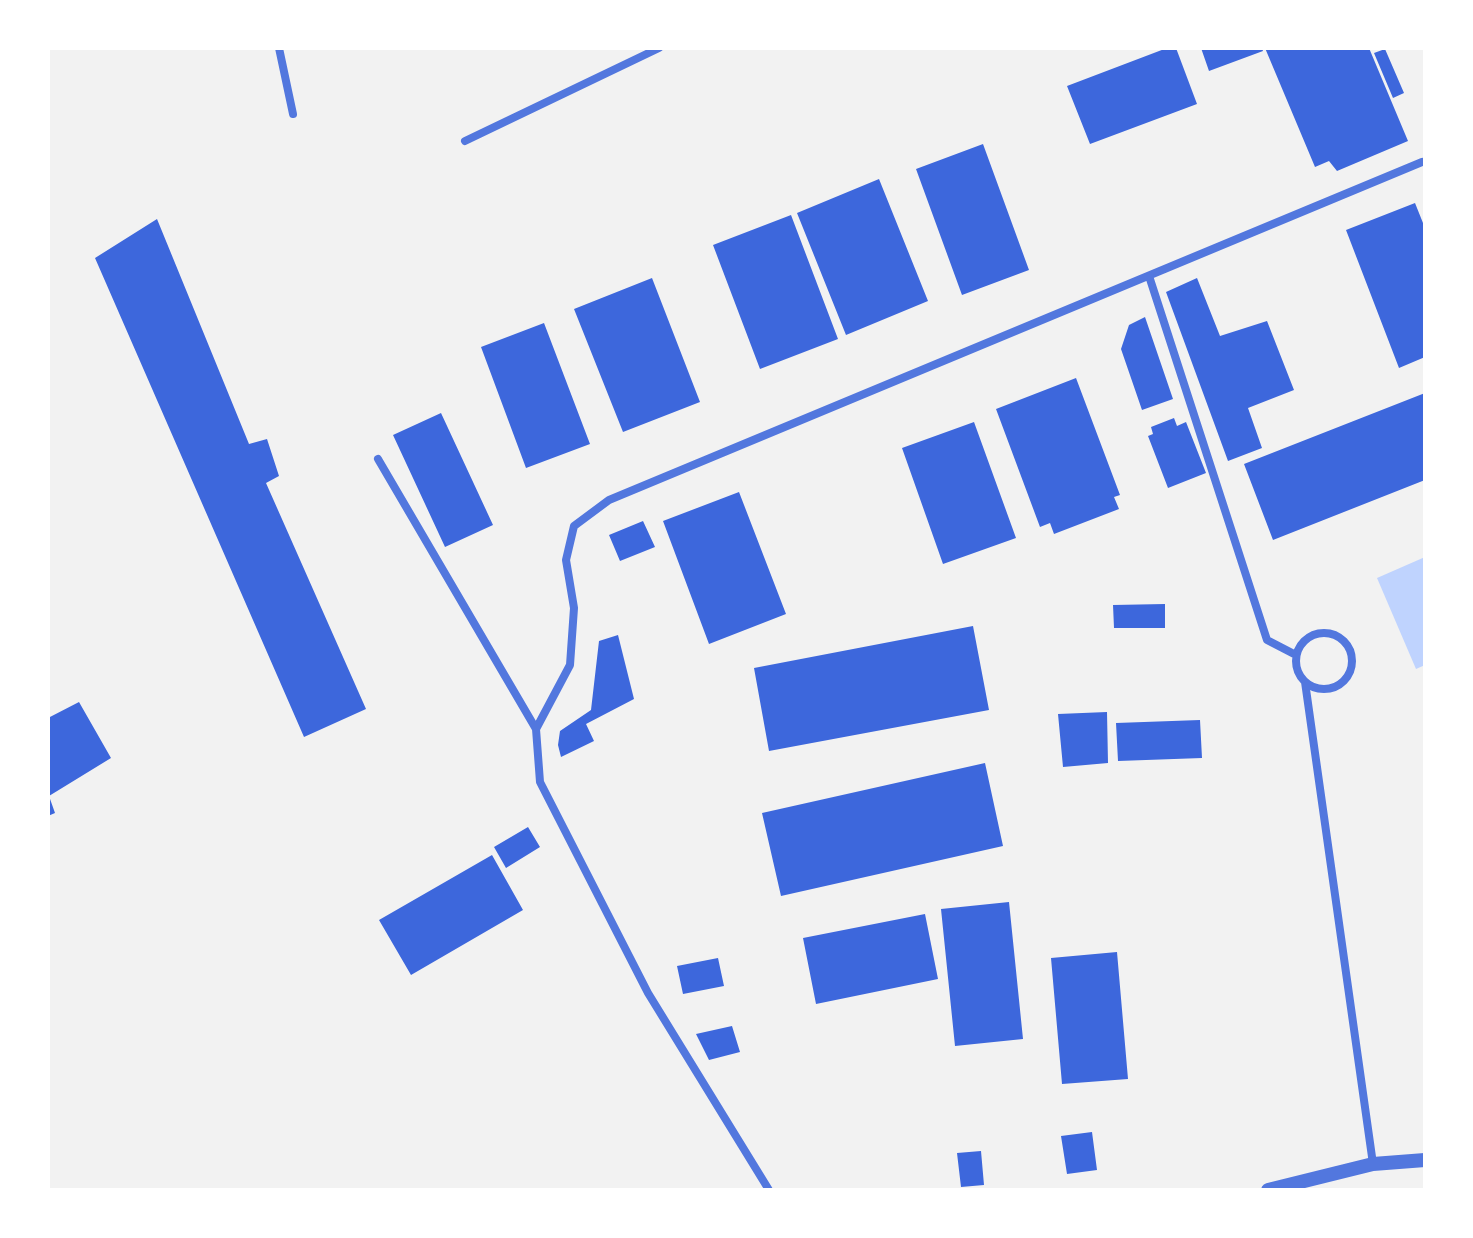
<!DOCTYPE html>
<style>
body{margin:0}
#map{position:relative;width:1473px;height:1238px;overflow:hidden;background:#f2f2f2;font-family:"Varela Round",sans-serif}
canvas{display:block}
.frame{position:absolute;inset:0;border:50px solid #fff;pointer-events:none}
</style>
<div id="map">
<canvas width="1473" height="1238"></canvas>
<div class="frame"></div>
</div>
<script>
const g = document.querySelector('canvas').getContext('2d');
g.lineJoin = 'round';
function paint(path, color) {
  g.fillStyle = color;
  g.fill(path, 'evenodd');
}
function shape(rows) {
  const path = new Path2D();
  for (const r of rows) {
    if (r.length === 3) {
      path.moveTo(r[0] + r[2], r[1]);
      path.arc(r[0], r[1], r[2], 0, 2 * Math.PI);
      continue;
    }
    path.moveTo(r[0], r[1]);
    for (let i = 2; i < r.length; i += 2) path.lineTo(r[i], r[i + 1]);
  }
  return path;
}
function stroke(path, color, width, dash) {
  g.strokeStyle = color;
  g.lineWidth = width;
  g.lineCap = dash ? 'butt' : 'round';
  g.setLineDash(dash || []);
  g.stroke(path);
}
const water = shape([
 [1425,557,1425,665,1416,669,1377,578]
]);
const building = shape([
 [1167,48,1176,48,1197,104,1090,144,1067,86],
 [1201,48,1262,48,1263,51,1209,71],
 [1265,48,1369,48,1408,141,1337,171,1329,161,1315,167],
 [1385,49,1404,93,1393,98,1374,53],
 [983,144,1029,270,962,295,916,169],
 [879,179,928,301,846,335,797,213],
 [1415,203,1425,228,1425,357,1399,368,1346,230],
 [791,215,838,339,760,369,713,245],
 [157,219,249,444,267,439,279,476,266,483,366,709,304,737,95,258],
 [652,278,700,402,623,432,574,309],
 [1197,278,1220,336,1267,321,1294,390,1248,408,1262,448,1228,461,1166,292],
 [1145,317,1173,399,1142,410,1121,349,1129,325],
 [544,323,590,444,526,468,481,347],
 [1076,378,1120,495,1114,497,1119,509,1054,534,1050,523,1040,527,996,409],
 [1425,393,1425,480,1273,540,1244,464],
 [441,413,493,525,445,547,393,435],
 [1174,418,1177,426,1186,422,1206,473,1168,488,1148,436,1153,434,1151,427],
 [974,422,1016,538,943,564,902,448],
 [739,492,786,614,709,644,663,521],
 [643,521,655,547,620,561,609,535],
 [1165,604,1165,628,1114,628,1113,605],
 [973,626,989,710,769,751,754,668],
 [618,635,634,699,586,724,594,741,561,757,558,745,560,731,591,710,599,641],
 [79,702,111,758,49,796,55,813,48,816,48,718],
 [1107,712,1108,763,1063,767,1058,714],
 [1200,720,1202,758,1118,761,1116,723],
 [985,763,1003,846,781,896,762,813],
 [528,827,540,847,506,868,494,847],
 [492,855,523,910,411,975,379,920],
 [1009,902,1023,1039,955,1046,941,909],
 [925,914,938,979,816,1004,803,938],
 [1117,952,1128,1079,1062,1084,1051,958],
 [718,958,724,986,683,994,677,966],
 [732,1026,740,1052,709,1060,696,1034],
 [1092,1132,1097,1170,1067,1174,1061,1136],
 [981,1151,984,1185,961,1187,957,1153]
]);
const minor = shape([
 [279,48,293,114],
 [465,141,659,48],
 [1149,276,1267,640,1296,655],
 [378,459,536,729],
 [1324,661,28],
 [1305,682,1373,1164],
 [769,1190,648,993,540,782,536,729,570,665,574,608,566,560,574,526,609,500,1422,162]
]);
const tertiary = shape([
 [1268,1190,1373,1164,1425,1160]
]);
paint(water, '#bfd3fe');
paint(building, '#3d67dc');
stroke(minor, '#5277de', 8);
stroke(tertiary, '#5277de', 14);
</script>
